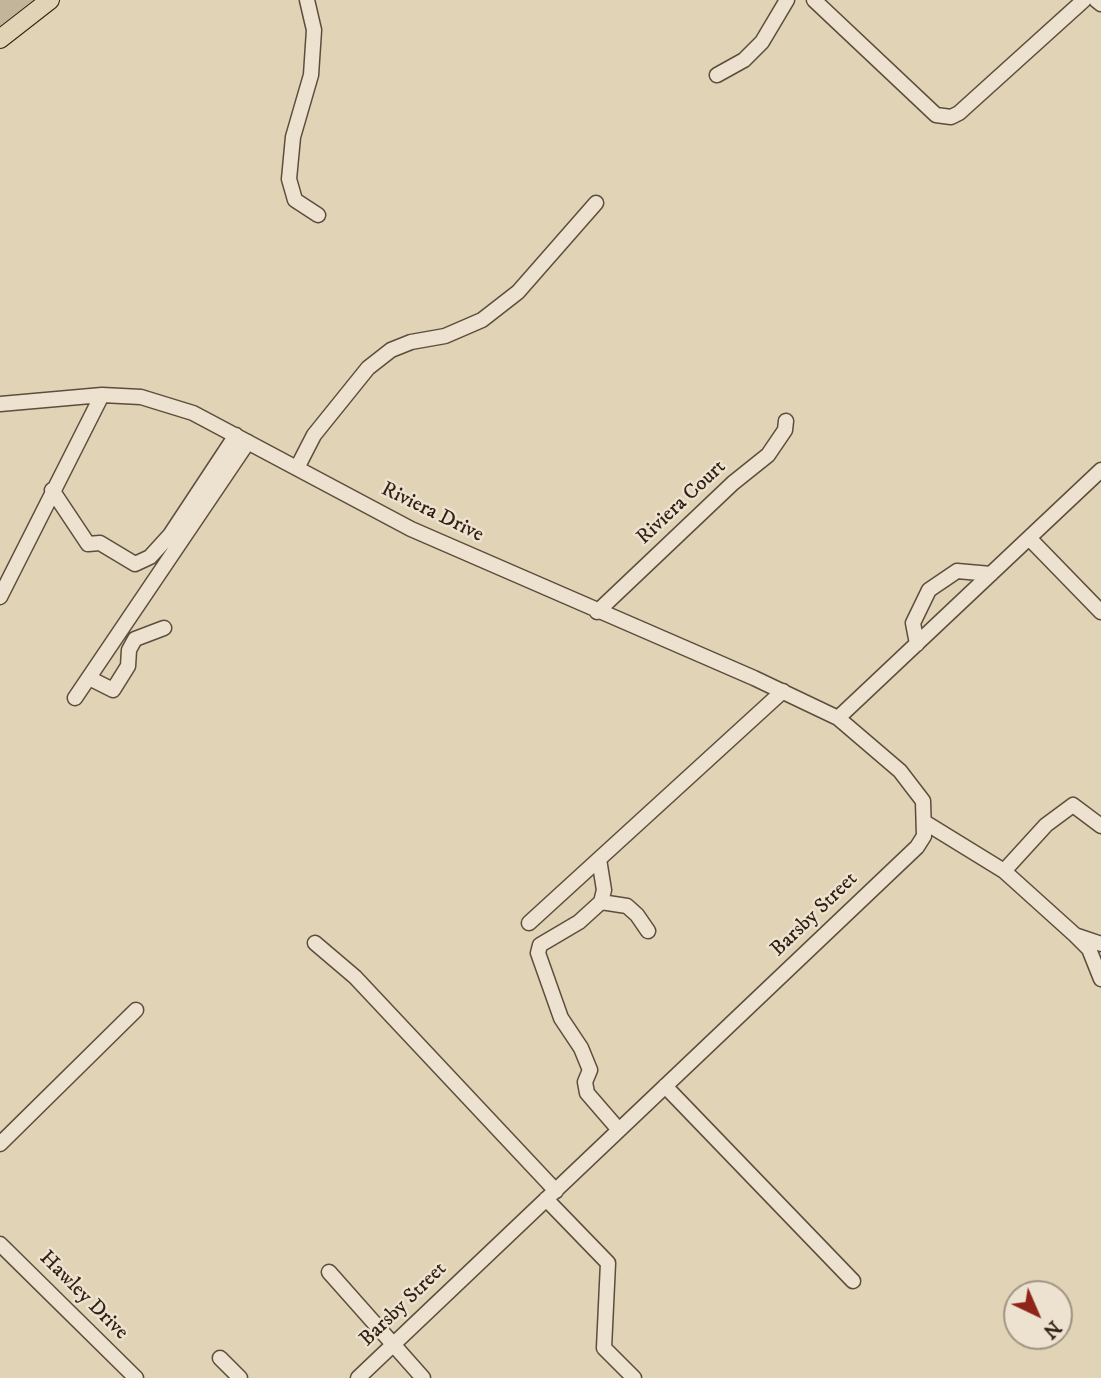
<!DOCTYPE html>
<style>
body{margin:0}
#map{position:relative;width:1101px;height:1378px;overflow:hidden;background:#e1d3b5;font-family:"IM FELL DW Pica",serif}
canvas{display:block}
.north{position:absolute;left:1003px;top:1280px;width:70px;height:70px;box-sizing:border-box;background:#ece2cf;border:2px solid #a19484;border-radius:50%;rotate:136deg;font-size:19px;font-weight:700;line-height:28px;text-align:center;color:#312014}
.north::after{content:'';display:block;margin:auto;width:24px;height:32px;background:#8f2418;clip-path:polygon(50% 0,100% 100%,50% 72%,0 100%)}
</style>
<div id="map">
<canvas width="1101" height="1378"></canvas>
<div class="north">N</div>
</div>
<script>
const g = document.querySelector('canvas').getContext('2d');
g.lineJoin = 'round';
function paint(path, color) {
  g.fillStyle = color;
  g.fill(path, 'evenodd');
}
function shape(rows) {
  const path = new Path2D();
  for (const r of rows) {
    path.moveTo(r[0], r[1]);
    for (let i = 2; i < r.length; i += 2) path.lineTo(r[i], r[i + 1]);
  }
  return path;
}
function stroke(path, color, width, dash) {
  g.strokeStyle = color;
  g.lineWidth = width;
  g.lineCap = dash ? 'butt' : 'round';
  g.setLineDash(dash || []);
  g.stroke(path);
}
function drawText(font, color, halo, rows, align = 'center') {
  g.font = font + ' "IM FELL DW Pica",serif';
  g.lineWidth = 5;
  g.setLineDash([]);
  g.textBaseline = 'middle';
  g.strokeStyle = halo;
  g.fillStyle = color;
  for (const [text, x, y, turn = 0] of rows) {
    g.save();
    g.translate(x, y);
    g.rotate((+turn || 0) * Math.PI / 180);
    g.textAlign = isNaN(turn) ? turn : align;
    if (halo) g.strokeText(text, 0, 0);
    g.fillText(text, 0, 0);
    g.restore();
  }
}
const green = shape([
 [0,0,46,0,0,37]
]);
const minor = shape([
 [307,0,314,30,311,75,293,137,289,179,295,200,318,215],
 [814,0,936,115,951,117,959,113,1084,0],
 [1096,0,1101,4],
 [717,75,744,60,762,42,787,0],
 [0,404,102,395,141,397,193,413,411,529,754,678,838,718,900,771,923,801,924,836,917,847,358,1378],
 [297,468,314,435,368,368,391,350,411,342,445,336,482,320,518,292,596,203],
 [52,490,88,544,100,543,135,564,150,557,170,535,236,435],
 [1029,538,1101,612],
 [0,597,102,395],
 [597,612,733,483,768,455,785,430,786,421],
 [917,644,913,623,929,590,957,571,991,574],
 [89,678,113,690,128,666,129,650,135,639,164,628],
 [75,698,248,442],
 [838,718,1101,470],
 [926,823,1004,871,1075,935],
 [599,859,604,890,601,902,579,922,540,945,538,953,561,1018,581,1048,590,1070,585,1082,587,1093,619,1130],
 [1004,871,1046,825,1073,805,1101,826],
 [601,902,627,906,637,915,648,931],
 [529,923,783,691],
 [315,943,355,977,556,1191],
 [1101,944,1075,935,1089,949,1101,979],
 [665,1086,853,1281],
 [0,1144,136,1010],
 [546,1199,608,1263,604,1348,634,1378],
 [0,1244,136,1378],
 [329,1272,423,1378],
 [220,1358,240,1378]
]);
const major = shape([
 [0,39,50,0]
]);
const streetNames = [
 ["Riviera Court",682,503,-43],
 ["Riviera Drive",432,513,26],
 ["Barsby Street",815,915,-44],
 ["Hawley Drive",83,1296,45],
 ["Barsby Street",404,1305,-44]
];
paint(green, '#c3b59a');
stroke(minor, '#5d4d3c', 17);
stroke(major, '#312014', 20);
stroke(minor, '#ece2cf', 14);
stroke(major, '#e1d3b5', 18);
drawText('21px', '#312014', '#ece2cf', streetNames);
</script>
